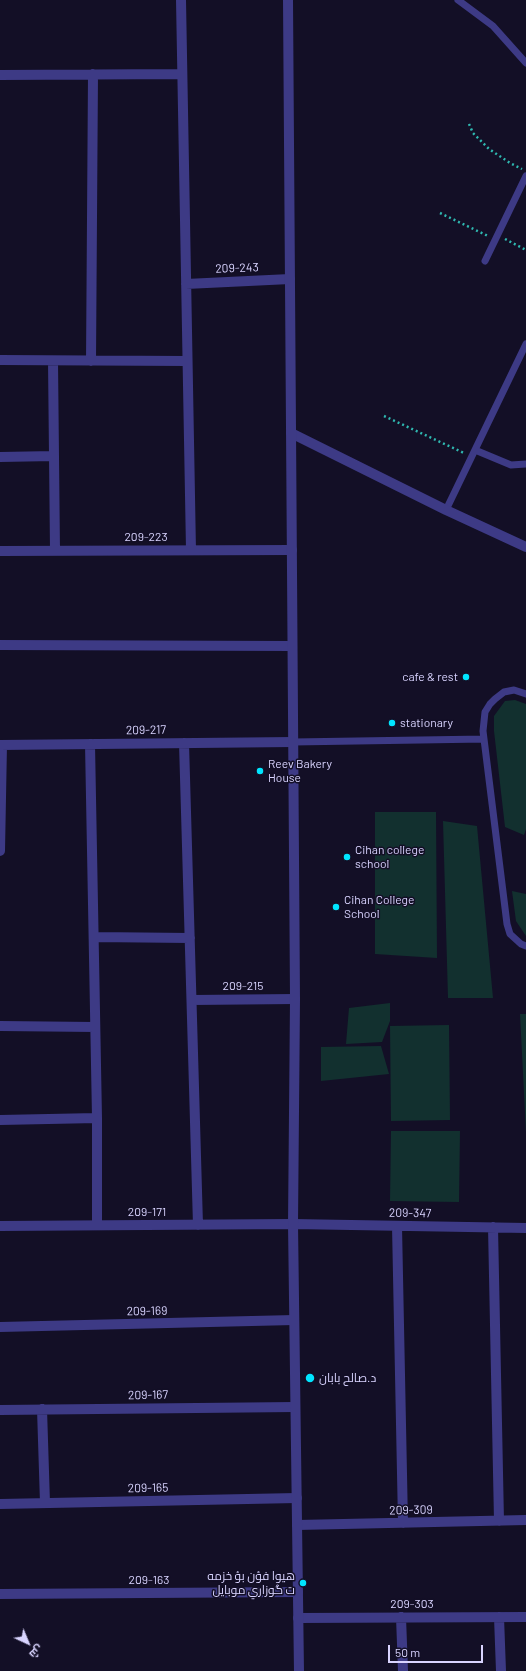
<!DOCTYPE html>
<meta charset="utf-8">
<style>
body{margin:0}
#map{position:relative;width:526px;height:1671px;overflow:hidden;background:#130f26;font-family:Barlow,Cairo,sans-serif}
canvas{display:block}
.north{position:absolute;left:8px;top:1623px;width:40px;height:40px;-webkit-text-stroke:3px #130f26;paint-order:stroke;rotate:136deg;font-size:11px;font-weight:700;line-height:16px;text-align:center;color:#d9d4ff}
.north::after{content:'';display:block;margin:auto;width:14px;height:18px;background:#d9d4ff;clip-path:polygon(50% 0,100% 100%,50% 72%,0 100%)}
.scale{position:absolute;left:388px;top:1645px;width:95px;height:18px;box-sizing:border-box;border:2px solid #d9d4ff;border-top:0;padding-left:5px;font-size:12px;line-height:14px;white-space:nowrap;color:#d9d4ff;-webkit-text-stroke:3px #130f26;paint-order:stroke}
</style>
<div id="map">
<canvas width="526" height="1671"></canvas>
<div class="north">ش</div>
<div class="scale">50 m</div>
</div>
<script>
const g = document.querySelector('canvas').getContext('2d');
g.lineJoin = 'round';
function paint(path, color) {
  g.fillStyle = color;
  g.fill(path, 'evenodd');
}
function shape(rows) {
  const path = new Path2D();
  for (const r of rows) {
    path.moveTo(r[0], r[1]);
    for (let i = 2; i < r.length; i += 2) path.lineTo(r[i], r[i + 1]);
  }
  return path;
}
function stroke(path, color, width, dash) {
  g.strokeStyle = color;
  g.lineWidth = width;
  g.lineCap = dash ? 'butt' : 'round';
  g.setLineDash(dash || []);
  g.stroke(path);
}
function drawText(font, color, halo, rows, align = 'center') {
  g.font = font + ' Barlow,Cairo,sans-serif';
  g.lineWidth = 3;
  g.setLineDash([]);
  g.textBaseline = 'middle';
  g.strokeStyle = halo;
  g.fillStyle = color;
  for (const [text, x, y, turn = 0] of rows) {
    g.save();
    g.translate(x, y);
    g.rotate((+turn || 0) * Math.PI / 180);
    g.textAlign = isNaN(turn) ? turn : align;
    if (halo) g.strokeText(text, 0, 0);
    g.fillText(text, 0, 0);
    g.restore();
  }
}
const green = shape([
 [515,700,526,704,526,829,524,835,505,827,494,731,494,716,505,701],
 [375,812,436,812,437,958,375,954],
 [443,821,477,826,493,998,448,998],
 [512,891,526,894,526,936,516,921],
 [390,1003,390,1021,382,1042,346,1044,349,1008],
 [520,1014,526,1014,526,1133],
 [449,1025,450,1120,391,1121,390,1026],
 [381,1046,389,1074,321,1081,321,1047],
 [391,1131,460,1131,459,1202,390,1201]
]);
const path = shape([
 [469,124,473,133,489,149,510,163,522,169],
 [440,213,488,236],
 [505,239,526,250],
 [384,416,464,453]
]);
const service = shape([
 [458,0,493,26,526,63],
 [485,261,526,176],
 [475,450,511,465,526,464],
 [446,510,526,344],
 [526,694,514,690,504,692,495,699,490,704,485,712,483,731,507,924,510,934,521,944,526,946],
 [293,742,484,739]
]);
const minor = shape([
 [181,0,191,550],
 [0,75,182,74],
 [186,284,290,279],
 [0,360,187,361],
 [53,361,55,551],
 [91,361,93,74],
 [291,433,446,510,526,547],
 [0,457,54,456],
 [0,551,292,550],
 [0,645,292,646],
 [184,743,198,1225],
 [90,744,97,1118,97,1225],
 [0,745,293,742],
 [0,851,2,745],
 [94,937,190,938],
 [192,1000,295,999],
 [0,1026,95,1027],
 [0,1120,97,1118],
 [0,1226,293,1224,526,1228],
 [397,1226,403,1523],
 [493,1227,499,1521],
 [0,1327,294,1320],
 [42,1409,45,1503],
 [0,1410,295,1407],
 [0,1504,297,1498],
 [297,1525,526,1520],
 [0,1594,298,1592],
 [401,1617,403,1671],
 [499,1617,501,1671],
 [298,1618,526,1617]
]);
const tertiary = shape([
 [288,0,295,999,293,1224,299,1671]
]);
const markers = [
 [466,677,4,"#00e5ff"],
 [392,723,4,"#00e5ff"],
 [260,771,4,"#00e5ff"],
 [347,857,4,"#00e5ff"],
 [336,907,4,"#00e5ff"],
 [310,1378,5,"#00e5ff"],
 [303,1583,4,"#00e5ff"]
];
const streetNames = [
 ["209-243",237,268,-2],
 ["209-223",146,537],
 ["209-217",146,730,-1],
 ["209-215",243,986],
 ["209-171",147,1212],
 ["209-347",410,1213,1],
 ["209-169",147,1311,-1],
 ["209-167",148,1395,-1],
 ["209-165",148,1488,-1],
 ["209-309",411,1510,-1],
 ["209-163",149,1580],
 ["209-303",412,1604]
];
const poiNames = [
 ["cafe & rest",458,677,"right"],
 ["stationary",400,723],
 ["Reev Bakery",268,764],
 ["House",268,778],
 ["Cihan college",355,850],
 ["school",355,864],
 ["Cihan College",344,900],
 ["School",344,914],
 ["د.صالح بابان",319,1378],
 ["هيوا فؤن بؤ خزمه",295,1576,"right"],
 ["ت گوزاري موبايل",295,1590,"right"]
];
paint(green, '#12302f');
stroke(path, '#2fb8b0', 2.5, [2, 3]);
stroke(service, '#3d3a85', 7);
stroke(minor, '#3d3a85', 10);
stroke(tertiary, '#3d3a85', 10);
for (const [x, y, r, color] of markers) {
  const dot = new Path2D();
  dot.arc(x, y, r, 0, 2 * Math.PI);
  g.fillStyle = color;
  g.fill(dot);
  stroke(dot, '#130f26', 1.5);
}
drawText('12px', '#d9d4ff', '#130f26', streetNames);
drawText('12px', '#d9d4ff', '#130f26', poiNames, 'left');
</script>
